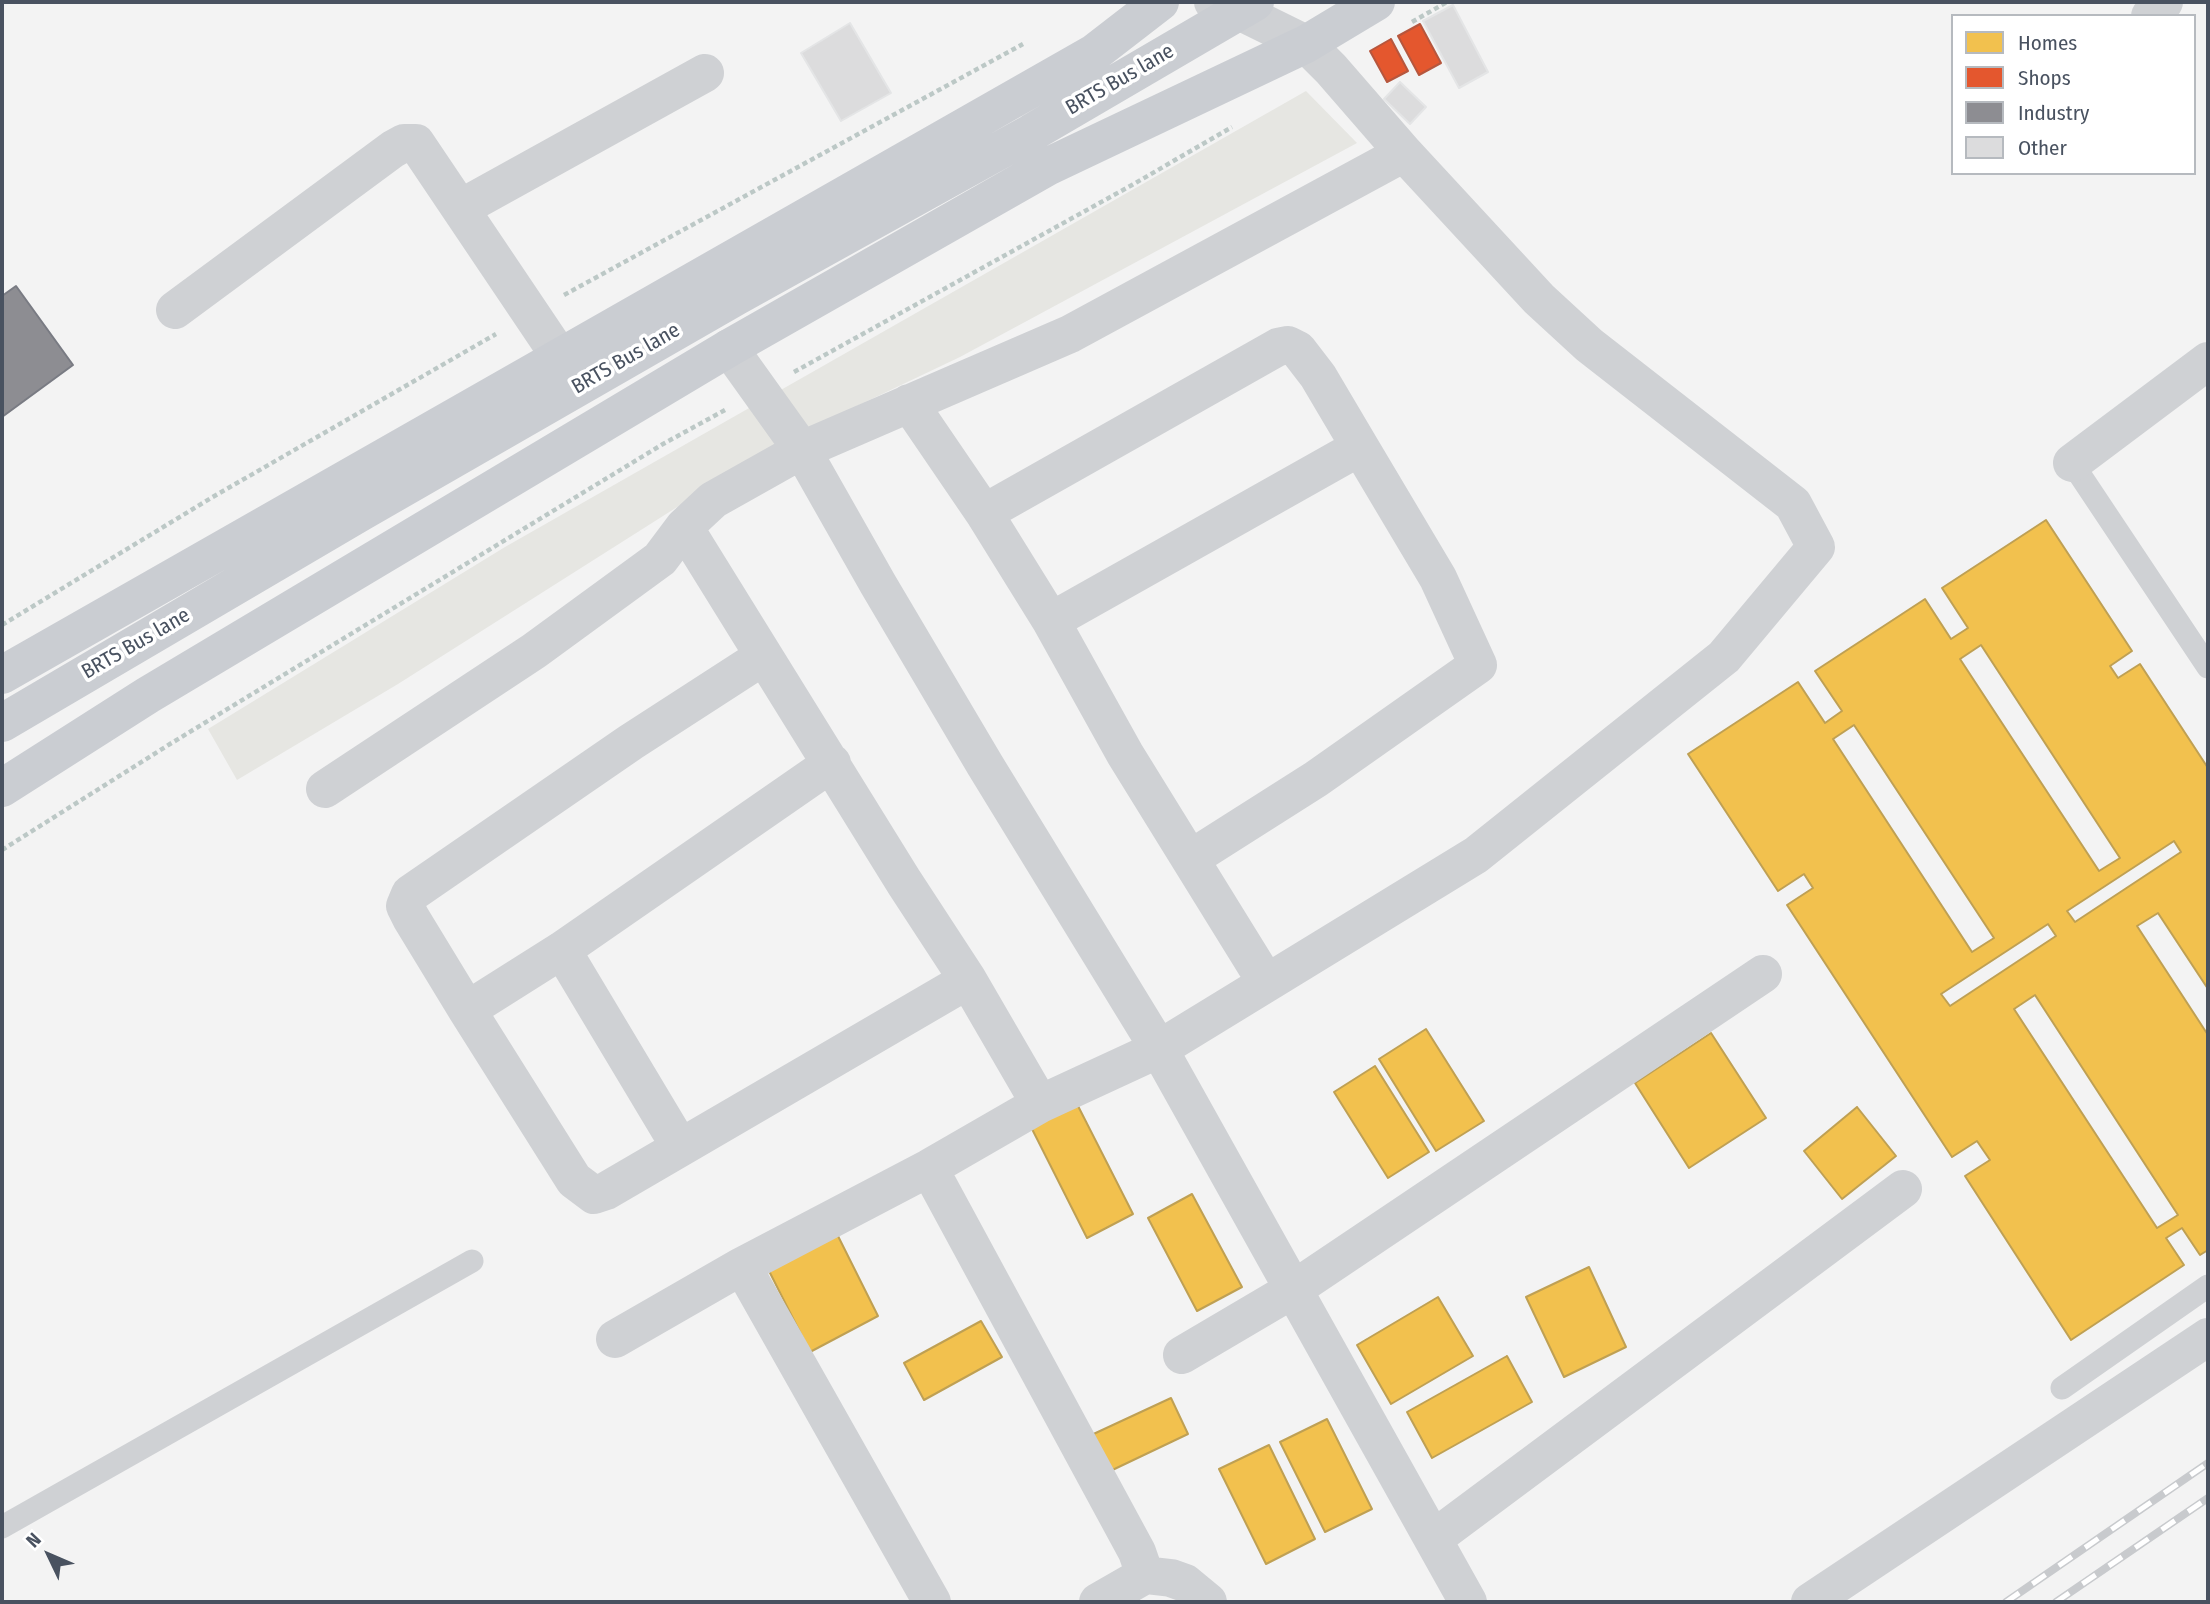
<!DOCTYPE html>
<style>
body{margin:0}
#map{position:relative;width:2210px;height:1604px;overflow:hidden;background:#f3f3f3;font-family:"Fira Sans Condensed",sans-serif}
canvas{display:block}
.frame{position:absolute;inset:0;border:4px solid #495260;pointer-events:none}
.legend{position:absolute;left:1951px;top:14px;width:245px;height:161px;box-sizing:border-box;background:#fff;border:2px solid #b6babf;margin:0;padding:9px 12px;list-style:none;font-size:21px;color:#495260}
.legend li{display:flex;align-items:center;gap:14px;height:35px}
.legend b{width:35px;border:2px solid #b6babf}
.north{position:absolute;left:14px;top:1520px;width:70px;height:70px;-webkit-text-stroke:5px #fff;paint-order:stroke;rotate:314deg;font-size:19px;font-weight:700;line-height:28px;text-align:center;color:#495260}
.north::after{content:'';display:block;margin:auto;width:24px;height:32px;background:#495260;clip-path:polygon(50% 0,100% 100%,50% 72%,0 100%)}
</style>
<div id="map">
<canvas width="2210" height="1604"></canvas>
<div class="frame"></div>
<ul class="legend">
<li><b style="height:19px;background:#f2c14e"></b>Homes</li>
<li><b style="height:19px;background:#e4572e"></b>Shops</li>
<li><b style="height:19px;background:#8d8d92"></b>Industry</li>
<li><b style="height:19px;background:#dcdcdd"></b>Other</li>
</ul>
<div class="north">N</div>
</div>
<script>
const g = document.querySelector('canvas').getContext('2d');
g.lineJoin = 'round';
function paint(path, color) {
  g.fillStyle = color;
  g.fill(path, 'evenodd');
}
function shape(rows) {
  const path = new Path2D();
  for (const r of rows) {
    path.moveTo(r[0], r[1]);
    for (let i = 2; i < r.length; i += 2) path.lineTo(r[i], r[i + 1]);
  }
  return path;
}
function stroke(path, color, width, dash) {
  g.strokeStyle = color;
  g.lineWidth = width;
  g.lineCap = dash ? 'butt' : 'round';
  g.setLineDash(dash || []);
  g.stroke(path);
}
function drawText(font, color, halo, rows, align = 'center') {
  g.font = font + ' "Fira Sans Condensed",sans-serif';
  g.lineWidth = 7;
  g.setLineDash([]);
  g.textBaseline = 'middle';
  g.strokeStyle = halo;
  g.fillStyle = color;
  for (const [text, x, y, turn = 0] of rows) {
    g.save();
    g.translate(x, y);
    g.rotate((+turn || 0) * Math.PI / 180);
    g.textAlign = isNaN(turn) ? turn : align;
    if (halo) g.strokeText(text, 0, 0);
    g.fillText(text, 0, 0);
    g.restore();
  }
}
const commercial = shape([
 [1306,91,1357,143,960,357,775,445,398,684,237,780,208,729,505,547]
]);
const homes = shape([
 [2046,520,2132,651,2110,666,2118,678,2140,664,2208,768,2208,989,2158,913,2137,926,2208,1035,2208,1250,2200,1255,2182,1228,2166,1238,2184,1265,2071,1340,1965,1176,1990,1160,1977,1141,1952,1157,1787,905,1813,888,1804,874,1778,891,1688,754,1798,682,1825,723,1842,711,1815,671,1925,599,1951,639,1968,628,1942,588,2046,520],
 [1981,645,2120,858,2099,871,1960,659,1981,645],
 [1854,725,1994,938,1972,952,1833,739,1854,725],
 [2174,841,2181,852,2075,922,2067,911,2174,841],
 [2048,924,2056,936,1950,1006,1941,994,2048,924],
 [2035,995,2178,1215,2157,1228,2014,1009,2035,995],
 [1426,1029,1484,1121,1436,1151,1379,1059,1426,1029],
 [1711,1033,1766,1118,1689,1168,1635,1083,1711,1033],
 [1375,1066,1429,1152,1388,1178,1334,1092,1375,1066],
 [1076,1102,1133,1214,1087,1238,1030,1125,1076,1102],
 [1857,1107,1896,1156,1842,1199,1804,1151,1857,1107],
 [1192,1194,1242,1287,1197,1311,1148,1218,1192,1194],
 [836,1232,878,1316,810,1352,767,1267,836,1232],
 [1589,1267,1626,1347,1564,1377,1526,1297,1589,1267],
 [1438,1297,1473,1356,1391,1404,1357,1345,1438,1297],
 [981,1321,1002,1357,924,1400,904,1363,981,1321],
 [1507,1356,1532,1402,1432,1458,1407,1412,1507,1356],
 [1171,1398,1188,1434,1104,1474,1087,1437,1171,1398],
 [1327,1419,1372,1509,1325,1532,1280,1442,1327,1419],
 [1269,1445,1315,1539,1266,1564,1219,1469,1269,1445]
]);
const shops = shape([
 [1420,24,1441,63,1419,75,1398,36,1420,24],
 [1391,39,1408,71,1387,82,1370,51,1391,39]
]);
const industry = shape([
 [16,286,73,365,2,417,2,296,16,286]
]);
const building = shape([
 [1453,5,1488,72,1459,88,1423,21,1453,5],
 [850,23,891,93,841,121,801,53,850,23],
 [1400,82,1426,107,1410,124,1384,99,1400,82]
]);
const path = shape([
 [1412,22,1447,2],
 [564,295,1023,44],
 [794,372,1132,185,1232,127],
 [2,625,211,498,496,334],
 [2,850,170,744,663,444,725,410]
]);
const lane = shape([
 [2072,463,2208,667],
 [2062,1388,2208,1286],
 [2,1527,472,1261]
]);
const street = shape([
 [2150,16,2164,2],
 [461,208,705,73],
 [175,310,393,149,404,143,416,143,560,357],
 [729,348,802,450,878,584,985,765,1159,1049,1468,1602],
 [909,403,984,513,1051,621,1125,754,1266,982],
 [2072,463,2208,361],
 [984,513,1278,347,1288,345,1298,350,1318,376,1360,447,1438,578,1478,665,1316,779,1190,859],
 [684,527,904,882,968,980,1040,1104],
 [1051,621,1360,447],
 [764,656,631,742,410,894,405,906,411,918,467,1010,574,1180,594,1195,606,1191,968,980],
 [325,789,534,651,660,559,684,527,713,500,802,450,1070,334,1404,153],
 [562,950,680,1147],
 [467,1010,562,950,832,763],
 [929,1168,1137,1552,1145,1575],
 [742,1266,932,1602],
 [615,1339,742,1266,929,1168,1040,1104,1159,1049,1476,855,1724,657,1816,547,1793,504,1589,345,1539,299,1404,153,1331,69,1306,44,1239,11,1213,2],
 [1182,1355,1294,1289,1763,974],
 [1433,1539,1903,1189],
 [1098,1602,1145,1575,1171,1578,1185,1583,1208,1602],
 [1810,1602,2208,1337]
]);
const primary = shape([
 [2,675,1094,53,1160,2],
 [2,723,361,512,737,296,1031,133,1255,2],
 [2,788,148,695,729,348,1049,166,1306,44,1376,2]
]);
const rail = shape([
 [2006,1602,2208,1463],
 [2056,1602,2208,1498]
]);
const streetNames = [
 ["BRTS Bus lane",1120,80,-30],
 ["BRTS Bus lane",626,359,-30],
 ["BRTS Bus lane",136,644,-30]
];
paint(commercial, '#e6e6e2');
paint(homes, '#f2c14e');
stroke(homes, '#bfa053', 2);
paint(shops, '#e4572e');
stroke(shops, '#b6563d', 2);
paint(industry, '#8d8d92');
stroke(industry, '#797b83', 2);
paint(building, '#dcdcdd');
stroke(building, '#e4e5e6', 2);
stroke(path, '#bcc8c6', 4.5, [5, 3.5]);
stroke(lane, '#cfd1d4', 23);
stroke(street, '#cfd1d4', 38);
stroke(primary, '#cacdd2', 38);
stroke(rail, '#c8cacd', 8);
stroke(rail, '#fff', 5, [16]);
drawText('21px', '#495260', '#fff', streetNames);
</script>
